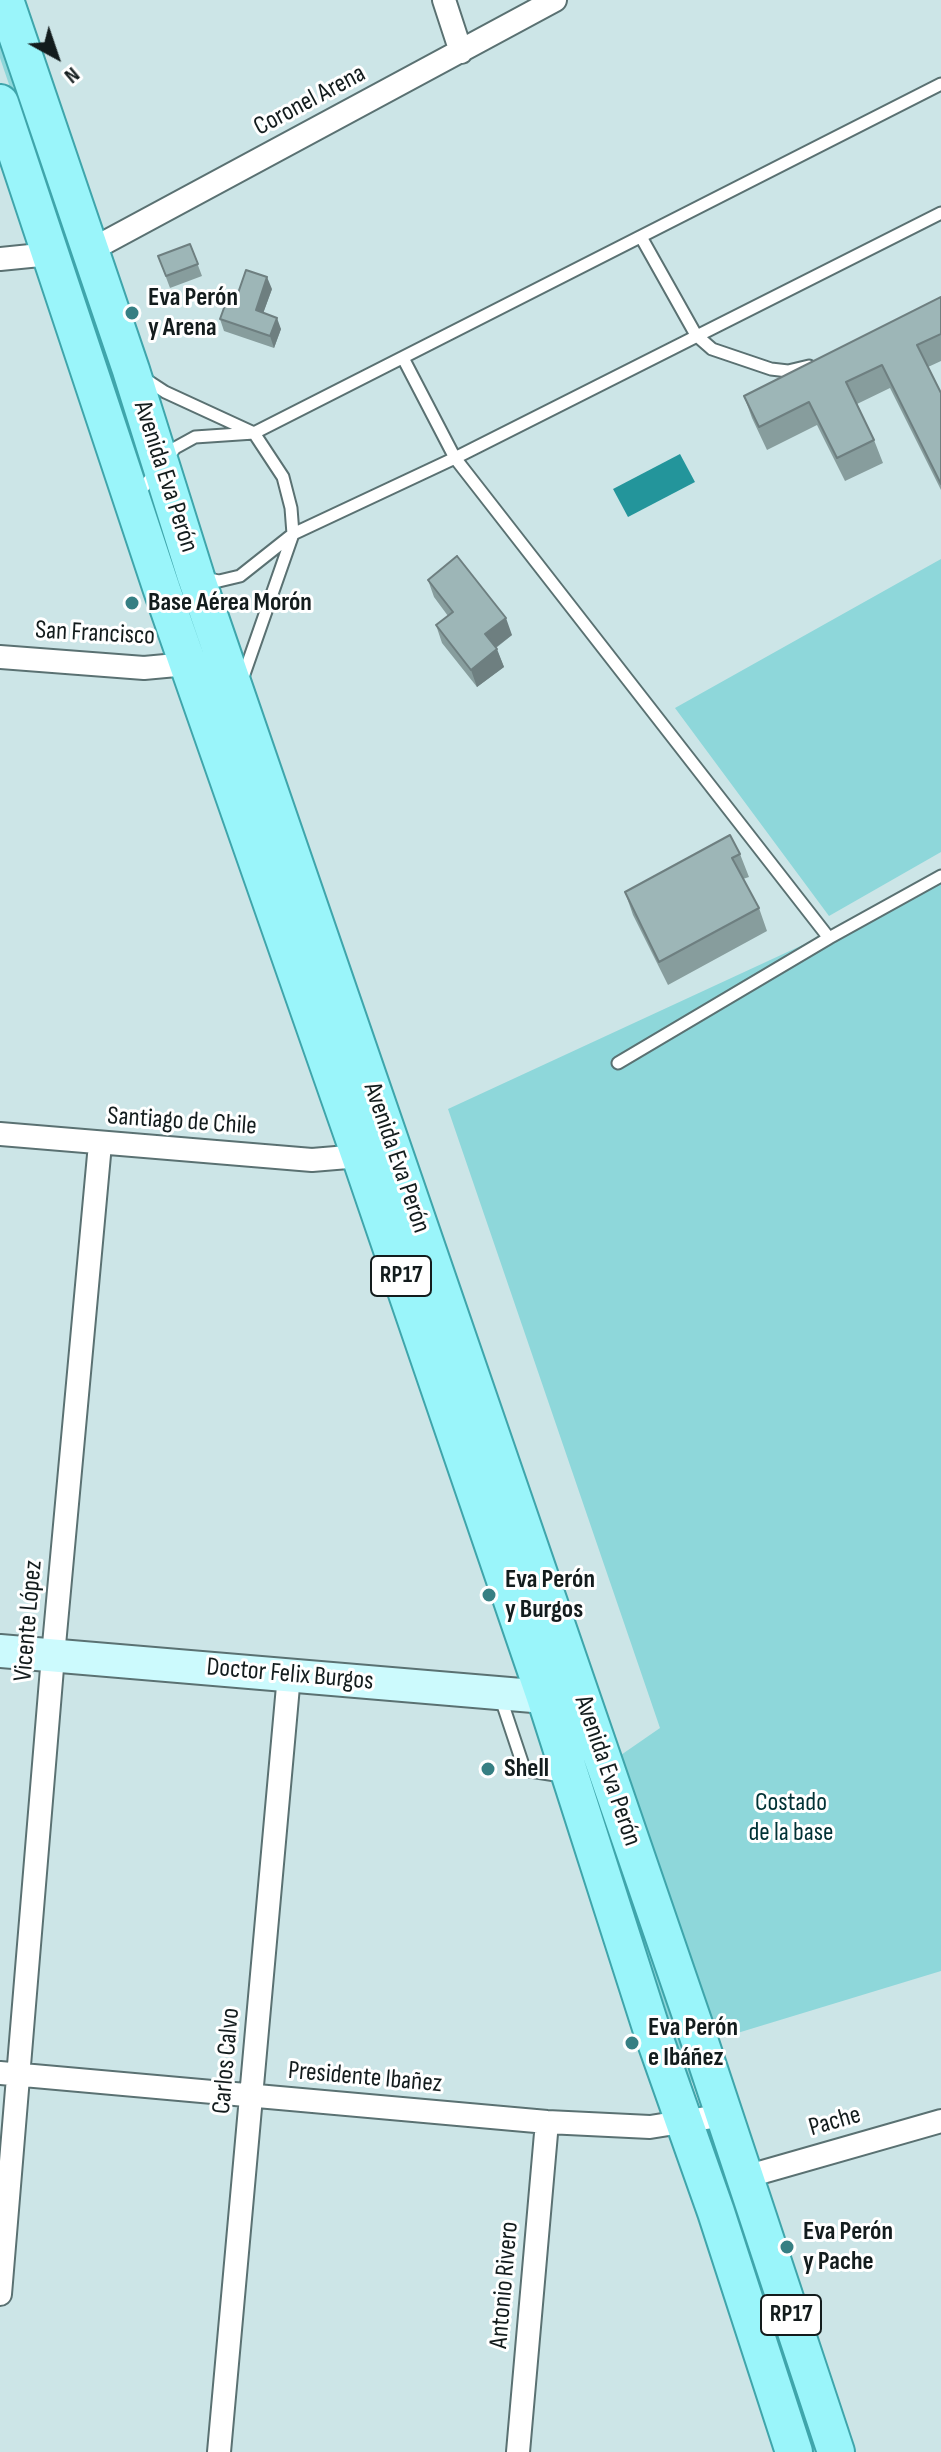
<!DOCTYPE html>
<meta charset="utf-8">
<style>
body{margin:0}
#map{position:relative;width:941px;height:2452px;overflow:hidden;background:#cce5e7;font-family:"Sofia Sans Condensed",sans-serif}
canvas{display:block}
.north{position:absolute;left:16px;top:16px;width:80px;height:80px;-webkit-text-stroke:6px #fff;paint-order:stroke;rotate:140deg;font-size:22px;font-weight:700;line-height:32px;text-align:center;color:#131c1d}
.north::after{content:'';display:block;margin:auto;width:28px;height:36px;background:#131c1d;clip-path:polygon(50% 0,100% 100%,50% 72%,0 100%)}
</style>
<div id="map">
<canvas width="941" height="2452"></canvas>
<div class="north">N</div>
</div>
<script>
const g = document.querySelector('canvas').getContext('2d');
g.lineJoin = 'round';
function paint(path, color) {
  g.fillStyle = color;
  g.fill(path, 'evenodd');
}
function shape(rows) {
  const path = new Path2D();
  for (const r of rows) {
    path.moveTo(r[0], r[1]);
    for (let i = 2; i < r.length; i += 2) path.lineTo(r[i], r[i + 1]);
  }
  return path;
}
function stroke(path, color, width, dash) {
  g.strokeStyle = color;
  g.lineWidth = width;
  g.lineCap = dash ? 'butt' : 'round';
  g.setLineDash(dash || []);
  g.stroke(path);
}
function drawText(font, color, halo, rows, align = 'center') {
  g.font = font + ' "Sofia Sans Condensed",sans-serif';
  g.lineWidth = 6;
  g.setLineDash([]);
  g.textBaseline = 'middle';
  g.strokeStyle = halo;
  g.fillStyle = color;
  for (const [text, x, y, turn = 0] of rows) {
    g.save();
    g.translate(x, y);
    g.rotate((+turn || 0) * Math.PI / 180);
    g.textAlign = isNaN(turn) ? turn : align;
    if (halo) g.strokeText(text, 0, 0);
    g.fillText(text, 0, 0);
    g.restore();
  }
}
const green = shape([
 [0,38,139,453,135,454,0,58],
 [941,559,941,852,829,916,675,708],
 [941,881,941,1971,721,2038,605,1766,660,1728,448,1109],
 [576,1729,698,2082,693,2083,689,2079,571,1730],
 [722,2150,818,2452,811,2452,713,2153]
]);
const water = shape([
 [680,454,695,482,628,517,613,489]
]);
const lane = shape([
 [641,237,696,335,712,349,771,369,788,371,809,366],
 [403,358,455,458,829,938],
 [142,377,165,392,254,433,283,477,291,508,293,534,242,680],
 [138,494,175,448,195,437,254,433,941,84],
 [203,578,219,581,240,576,293,534,455,458,941,213],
 [618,1063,829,938,941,876],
 [500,1696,523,1765,530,1771,562,1776]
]);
const street = shape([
 [444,0,461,52],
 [91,250,555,0],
 [0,259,50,254],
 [0,657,144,668,187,664],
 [0,1134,312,1160,360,1156],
 [0,2073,547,2122,650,2127,725,2115],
 [745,2177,941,2121],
 [0,2294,53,1656,100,1144],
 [219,2452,289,1675],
 [518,2452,547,2122]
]);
const secondary = shape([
 [0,1651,545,1697,566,1690]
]);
const primary = shape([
 [5,0,131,370,196,577,695,2027,836,2452],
 [0,103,162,590,360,1156,545,1697,652,2031,716,2212,794,2452]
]);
const wall = shape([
 [190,244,202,276,170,288,158,256],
 [272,289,263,313,281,329,274,348,224,331,220,319],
 [941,297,941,361,928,367,941,393,941,490,890,388,857,404,874,440,883,463,845,481,817,425,767,450,752,418,744,396],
 [428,580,512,635,496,648,504,667,477,687,442,643,436,625,448,616,434,597],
 [740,854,749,877,743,879,759,908,767,931,668,985,633,915,625,892]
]);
const shadedWall = shape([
 [267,277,272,289,260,322,256,310],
 [277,318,281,329,274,348,270,336],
 [506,618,512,635,491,651,485,634],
 [497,649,504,667,477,687,471,670]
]);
const building = shape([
 [190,244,198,264,166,276,158,256,190,244],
 [246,270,267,277,256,310,277,318,270,336,220,319,228,297,236,299,246,270],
 [941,297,941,334,917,345,941,393,941,484,882,365,846,382,874,440,837,458,809,402,759,427,744,396,941,297],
 [457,556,506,618,485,634,497,649,471,670,436,625,453,612,428,580,457,556],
 [730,835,740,854,732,858,759,908,659,962,625,892,730,835]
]);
const markers = [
 [132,313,8,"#367f83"],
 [132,603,8,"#367f83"],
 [489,1595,8,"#367f83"],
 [488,1769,8,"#367f83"],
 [632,2043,8,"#367f83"],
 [787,2247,8,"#367f83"]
];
const shields = [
 [401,1276,60],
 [791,2315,60]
];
const shieldNames = [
 ["RP17",401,1276],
 ["RP17",791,2315]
];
const streetNames = [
 ["Coronel Arena",310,101,-28],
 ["Avenida Eva Perón",165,477,72],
 ["San Francisco",95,634,3],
 ["Santiago de Chile",182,1122,4],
 ["Avenida Eva Perón",396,1158,71],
 ["Vicente López",29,1621,-85],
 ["Doctor Felix Burgos",290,1675,5],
 ["Avenida Eva Perón",607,1771,71],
 ["Carlos Calvo",227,2061,-85],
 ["Presidente Ibañez",365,2078,5],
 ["Pache",835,2122,-16],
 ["Antonio Rivero",505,2285,-85]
];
const poiNames = [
 ["Eva Perón",148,298],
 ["y Arena",148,328],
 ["Base Aérea Morón",148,603],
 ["Eva Perón",505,1580],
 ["y Burgos",505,1610],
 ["Shell",504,1769],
 ["Eva Perón",648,2028],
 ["e Ibáñez",648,2058],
 ["Eva Perón",803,2232],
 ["y Pache",803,2262]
];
const parkNames = [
 ["Costado",791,1803],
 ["de la base",791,1833]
];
paint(green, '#8ed7da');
paint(water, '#23959b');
stroke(lane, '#5a7172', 15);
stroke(street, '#5a7172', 26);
stroke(secondary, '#5a7172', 36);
stroke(primary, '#3fa5ab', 40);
stroke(lane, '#fff', 11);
stroke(street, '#fff', 22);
stroke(secondary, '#ccfafd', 32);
stroke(primary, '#9af5fa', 36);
paint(wall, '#879d9d');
paint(shadedWall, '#6e7f80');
paint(building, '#9db6b7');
stroke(building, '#6e7f80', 2);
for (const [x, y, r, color] of markers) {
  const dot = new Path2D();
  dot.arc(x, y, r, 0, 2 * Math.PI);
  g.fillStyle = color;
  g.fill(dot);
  stroke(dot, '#fff', 3);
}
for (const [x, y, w] of shields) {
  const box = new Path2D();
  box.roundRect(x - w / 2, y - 20, w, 40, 6);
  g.fillStyle = '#fff';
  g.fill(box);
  stroke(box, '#131c1d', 2);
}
drawText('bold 24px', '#131c1d', null, shieldNames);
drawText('26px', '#131c1d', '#fff', streetNames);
drawText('bold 26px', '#131c1d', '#fff', poiNames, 'left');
drawText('26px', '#003235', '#fff', parkNames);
</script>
